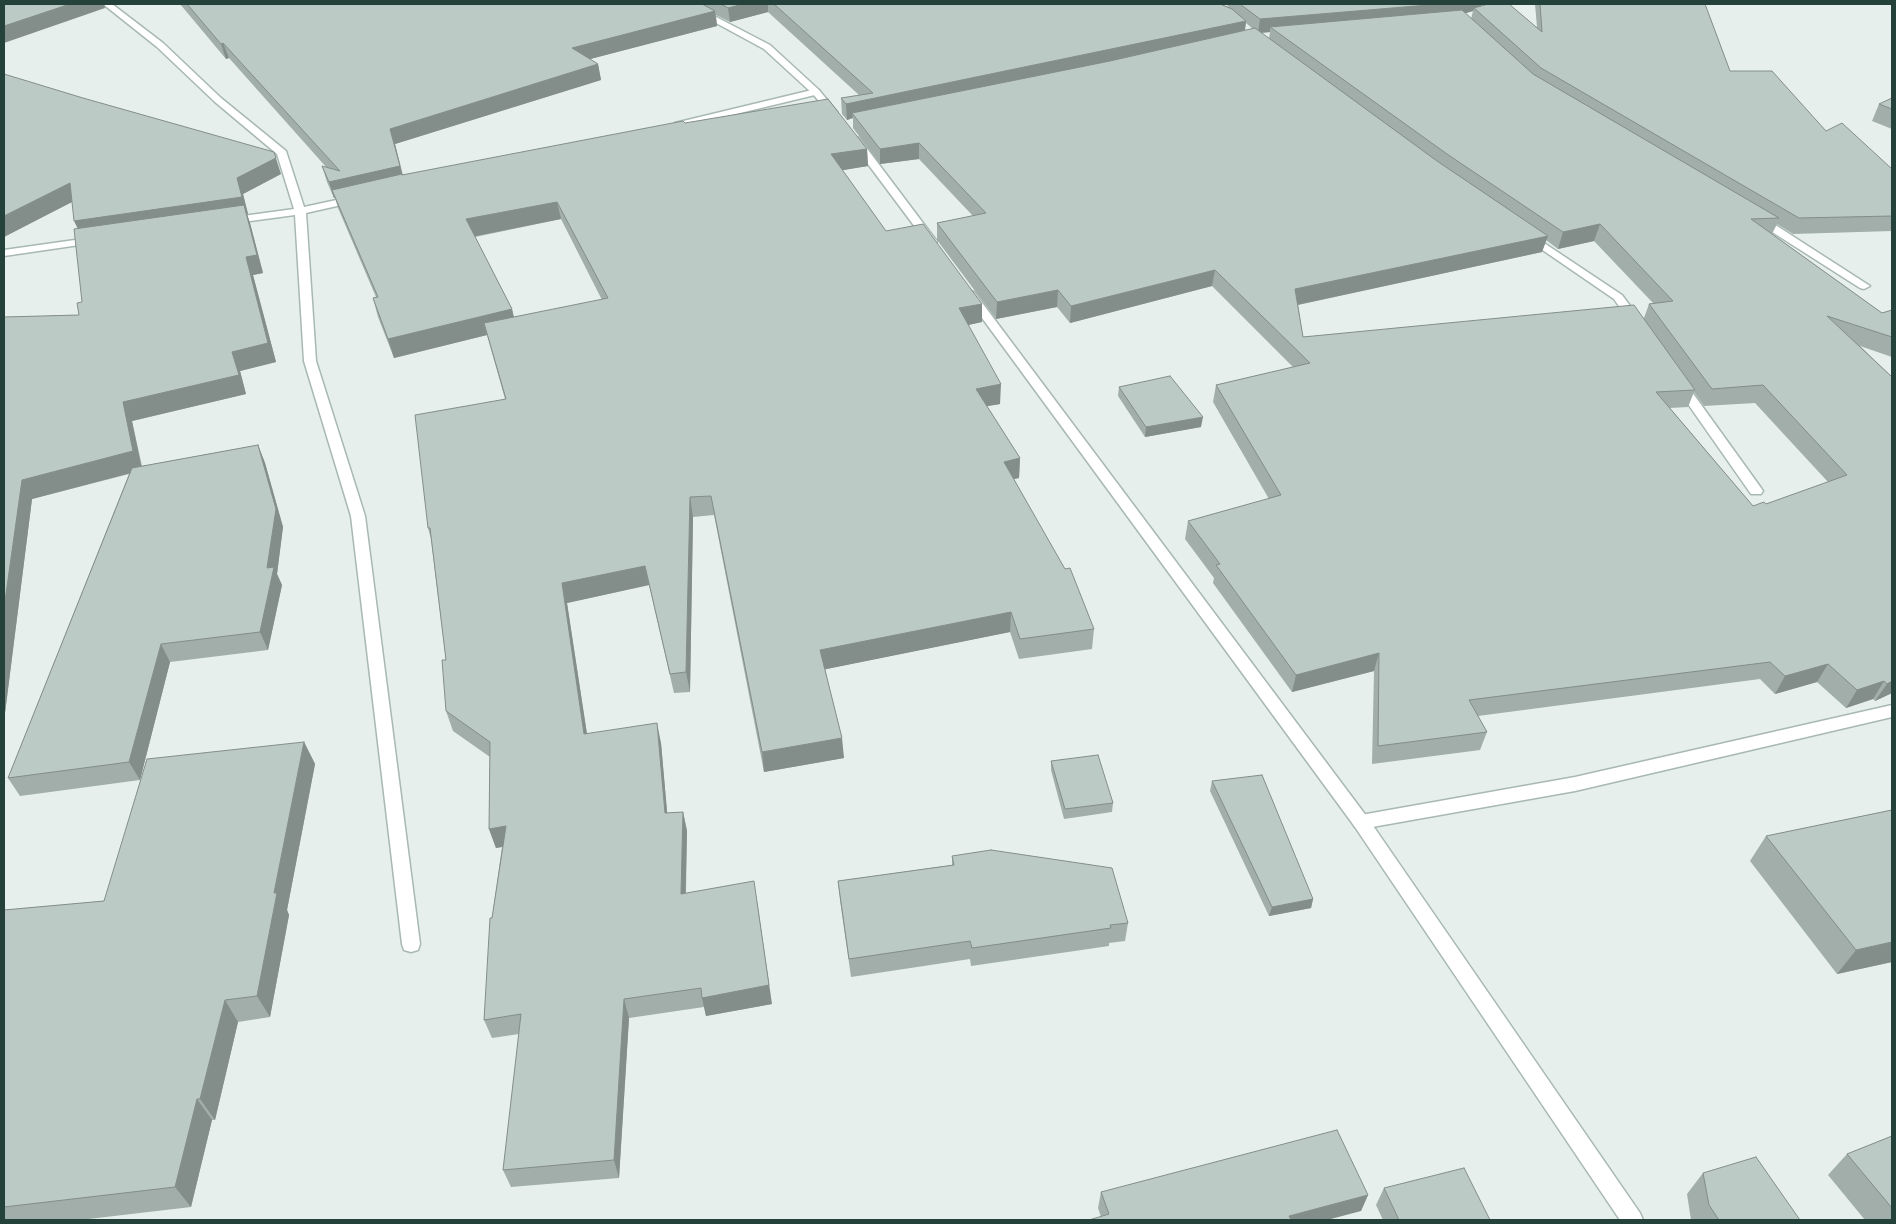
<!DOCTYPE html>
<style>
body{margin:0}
#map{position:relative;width:1896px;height:1224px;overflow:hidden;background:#e6efeb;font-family:"Open Sans",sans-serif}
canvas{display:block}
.frame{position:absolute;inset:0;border:5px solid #24423a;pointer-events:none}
</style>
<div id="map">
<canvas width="1896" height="1224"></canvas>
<div class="frame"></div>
</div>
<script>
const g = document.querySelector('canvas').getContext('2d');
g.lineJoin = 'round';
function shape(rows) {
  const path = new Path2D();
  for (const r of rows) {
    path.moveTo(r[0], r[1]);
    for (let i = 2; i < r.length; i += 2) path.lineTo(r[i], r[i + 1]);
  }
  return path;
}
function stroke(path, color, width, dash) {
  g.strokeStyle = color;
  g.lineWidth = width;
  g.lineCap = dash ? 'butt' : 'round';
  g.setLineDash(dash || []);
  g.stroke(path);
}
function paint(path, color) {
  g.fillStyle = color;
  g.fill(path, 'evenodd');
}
const minor = shape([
 [103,4,112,4,163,43,221,98,286,151,304,207,355,196,360,199,359,201,306,213,316,361,365,516,420,944,418,950,411,952,404,950,402,944,351,516,304,361,295,215,228,224,223,221,228,218,294,209,277,154,215,102,157,47,103,4],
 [816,89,819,90,819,94,678,128,673,125,675,123,816,89],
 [1759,216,1763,217,1870,286,1864,289,1860,288,1755,221,1754,219,1759,216],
 [1529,233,1622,295,1642,322,1640,325,1632,325,1614,299,1525,238,1523,236,1525,234,1529,233],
 [96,237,102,240,100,242,4,256,4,250,96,237],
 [1680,380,1684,381,1761,488,1763,491,1761,494,1751,494,1674,384,1680,380],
 [1892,705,1892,717,1575,791,1361,829,1355,827,1352,822,1355,817,1361,815,1575,777,1892,705]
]);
const tertiary = shape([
 [681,4,691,4,770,45,819,90,837,112,837,116,831,116,813,94,764,49,681,4],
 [855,137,859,138,935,239,937,241,935,243,927,243,850,140,855,137],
 [970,291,974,292,1367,817,1640,1213,1643,1220,1620,1220,1355,827,966,296,964,294,966,292,970,291]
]);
const wall = shape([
 [180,4,1220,4,1229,7,1226,4,1482,4,1481,6,1537,27,1535,4,1705,4,1730,71,1826,131,1892,169,1892,231,1793,234,1777,224,1772,234,1882,313,1892,310,1892,357,1860,346,1892,377,1892,693,1875,701,1873,699,1846,708,1817,682,1775,694,1760,679,1478,716,1487,732,1480,750,1372,764,1374,671,1292,692,1213,583,1214,578,1185,539,1188,521,1269,499,1213,402,1216,385,1293,367,1212,286,1070,323,1057,307,996,319,937,240,937,223,973,216,919,159,880,164,853,128,853,118,847,120,842,114,841,98,859,95,768,12,730,22,716,15,717,26,590,59,598,64,601,80,395,144,403,175,685,123,867,149,868,166,842,170,886,231,982,304,982,322,968,325,1000,404,987,406,1020,458,1019,478,1014,479,1094,629,1092,649,1019,659,1010,632,825,669,844,758,764,772,714,515,693,517,690,692,674,693,649,585,567,603,587,734,661,743,667,813,683,812,687,831,686,893,772,1004,706,1016,704,1007,629,1018,619,1178,511,1187,503,1170,519,1034,492,1038,484,1020,492,918,502,847,496,848,489,829,490,757,453,731,446,711,446,660,431,539,428,528,505,399,487,335,394,358,378,317,373,298,376,297,338,208,335,198,334,198,327,182,322,166,327,168,229,58,226,59],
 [1473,11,1471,19,1465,13],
 [1246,23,1253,29,1245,31],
 [1270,32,1269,38,1261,33],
 [561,219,602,300,514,317,512,309,475,237],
 [1546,240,1558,249,1594,241,1653,303,1649,304,1644,318,1303,337,1298,305,1542,252],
 [1694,392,1704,406,1755,403,1828,482,1766,504,1753,506,1670,408,1688,407],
 [4,74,281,174,243,194,248,214,247,214,250,223,263,273,253,275,276,362,240,371,246,394,132,421,142,466,258,445,265,463,283,527,277,574,282,585,268,650,170,662,140,780,20,796,8,778,129,474,32,499,4,721,4,317,79,315,82,302,78,228,72,201,4,237],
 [1892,98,1892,129,1872,121,1879,104],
 [1119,387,1201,427,1145,437,1118,396],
 [304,742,315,764,287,910,289,915,270,1017,238,1022,215,1120,212,1120,191,1207,80,1220,4,1220,4,910,104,901],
 [1051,761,1113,803,1112,812,1064,819,1051,770],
 [1212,781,1313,899,1311,908,1269,916,1210,791],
 [1892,810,1892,962,1837,974,1750,861,1766,836],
 [952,856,1128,923,1125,941,1109,943,1109,946,971,966,970,959,851,977,840,900,838,881,952,865],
 [1892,1136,1892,1220,1865,1220,1828,1175,1847,1154],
 [1703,1173,1800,1220,1691,1220,1687,1194],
 [1384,1188,1490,1220,1383,1220,1376,1205],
 [1101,1192,1368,1195,1361,1211,1101,1217,1098,1208]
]);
const shadedWall = shape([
 [70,4,104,4,105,8,4,43,4,26],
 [743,4,768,4,768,12,730,22,728,8],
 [1440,4,1482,4,1479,9,1474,8,1473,11,1460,15,1270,27,1270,32,1258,33,1260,19],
 [715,11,717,26,575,63,572,48],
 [1246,21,1244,36,852,113,853,118,847,120,846,104],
 [223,43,229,58,226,59,221,44],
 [598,64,601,80,395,144,404,182,332,190,335,198,334,198,329,182,390,129],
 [919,143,919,159,880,164,880,149],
 [867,149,868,166,832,172,831,154],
 [274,152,281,174,243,194,248,214,247,214,250,223,263,273,253,275,276,362,240,371,246,394,132,421,142,470,32,499,4,721,4,608,22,480,133,451,82,237,74,221,237,178],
 [70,183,78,199,4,237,4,216],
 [557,202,561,219,471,237,466,219],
 [1600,224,1594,241,1558,249,1563,232],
 [1548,236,1542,252,1292,306,1295,289],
 [1215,270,1212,286,1070,323,1071,306],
 [1058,290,1057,307,996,319,997,302],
 [982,304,982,322,959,327,959,308],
 [512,309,516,328,484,323,487,335,394,358,388,339],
 [1001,384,1000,404,976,408,976,389],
 [1203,417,1201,427,1145,437,1146,427],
 [258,445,265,463,283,527,277,574,282,585,268,650,260,632,267,568],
 [1020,458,1019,478,1003,481,1004,462],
 [690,497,693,517,690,692,686,672],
 [645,566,649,585,567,603,590,754,584,734,562,583],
 [1011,612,1010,632,822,670,820,650],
 [161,644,170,662,140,780,129,762],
 [1379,653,1374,671,1292,692,1296,675],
 [1828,664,1817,682,1775,694,1785,676],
 [1884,681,1873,699,1846,708,1857,690],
 [1892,681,1892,693,1875,701,1887,684],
 [657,723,661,743,669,833,665,813],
 [842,738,844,758,764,772,762,752],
 [304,742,315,764,287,910,289,915,270,1017,257,996,274,893],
 [683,812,687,831,685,913,681,894],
 [506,826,512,845,496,848,489,829],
 [1313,899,1311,908,1269,916,1272,907],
 [757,901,772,1004,706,1016,702,998],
 [1892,942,1892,962,1837,974,1856,950],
 [624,999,629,1018,619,1178,614,1160],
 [225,1000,238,1022,215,1120,200,1099],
 [197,1099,212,1120,191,1207,175,1187],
 [1368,1195,1361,1211,1327,1220,1288,1220,1289,1216]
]);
const building = shape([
 [4,4,70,4,4,26,4,4],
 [187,4,702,4,715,11,572,48,598,64,390,129,400,166,329,182,322,166,340,171,223,43,221,44,187,4],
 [721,4,743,4,728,8,721,4],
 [774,4,1220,4,1232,9,1246,21,846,104,841,98,873,93,774,4],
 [1240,4,1440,4,1260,19,1240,4],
 [1488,4,1509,4,1542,32,1540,4,1705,4,1730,71,1772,71,1826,131,1842,123,1892,169,1892,216,1799,218,1541,68,1474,8,1488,4],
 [1462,10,1533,74,1779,218,1751,219,1882,313,1892,310,1892,337,1827,316,1892,377,1892,681,1887,684,1884,681,1857,690,1828,664,1785,676,1770,662,1469,700,1487,732,1378,746,1379,653,1296,675,1216,565,1220,564,1188,521,1281,495,1216,385,1310,363,1215,270,1071,306,1058,290,997,302,937,223,986,213,919,143,880,149,852,113,1110,61,1255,28,1437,161,1548,236,1295,289,1303,337,1634,305,1695,390,1656,392,1753,506,1764,502,1766,504,1847,475,1763,385,1712,389,1649,304,1673,301,1600,224,1563,232,1447,154,1270,27,1462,10],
 [4,74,83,98,274,152,276,158,237,178,242,197,74,221,70,183,4,216,4,74],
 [1892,98,1892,109,1879,104,1892,98],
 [828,99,867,149,831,154,886,231,923,224,982,304,959,308,1001,384,976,389,1020,458,1004,462,1065,569,1070,568,1094,629,1020,639,1011,612,820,650,842,738,762,752,711,496,690,497,686,672,670,674,645,566,562,583,584,734,657,723,665,813,683,812,681,894,754,881,769,985,702,998,701,988,624,999,614,1160,503,1170,521,1014,484,1020,490,918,492,918,506,826,489,829,490,742,446,711,442,660,446,660,430,528,428,528,415,415,506,399,484,323,608,298,557,202,466,219,512,309,388,339,373,298,378,297,332,190,402,174,402,175,683,121,685,123,828,99],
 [244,205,257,255,246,257,268,343,232,352,239,375,123,402,133,451,22,480,4,608,4,317,79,315,77,303,82,302,74,229,244,205],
 [1170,376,1203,417,1146,427,1119,387,1170,376],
 [258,445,276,509,267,568,274,567,260,632,161,644,129,762,8,778,132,468,258,445],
 [304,742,274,893,277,893,257,996,225,1000,200,1099,197,1099,175,1187,4,1207,4,910,104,901,147,759,304,742],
 [1098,755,1113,803,1065,809,1051,761,1098,755],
 [1262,775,1313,899,1272,907,1212,781,1262,775],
 [1892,810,1892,942,1856,950,1766,836,1892,810],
 [991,850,1112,868,1128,923,1110,925,1111,928,972,948,970,941,849,959,838,881,954,865,952,856,991,850],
 [1337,1130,1368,1195,1289,1216,1291,1220,1089,1220,1109,1214,1101,1192,1337,1130],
 [1892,1136,1892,1208,1847,1154,1892,1136],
 [1756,1157,1800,1220,1719,1220,1709,1205,1703,1173,1756,1157],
 [1464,1168,1490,1220,1399,1220,1384,1188,1464,1168]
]);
stroke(minor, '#a8b8b2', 3);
stroke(tertiary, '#a8b8b2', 3);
paint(minor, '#fff');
paint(tertiary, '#fff');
paint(wall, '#a1aea9');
paint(shadedWall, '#838d89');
paint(building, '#bbcac4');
stroke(building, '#838d89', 1);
</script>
